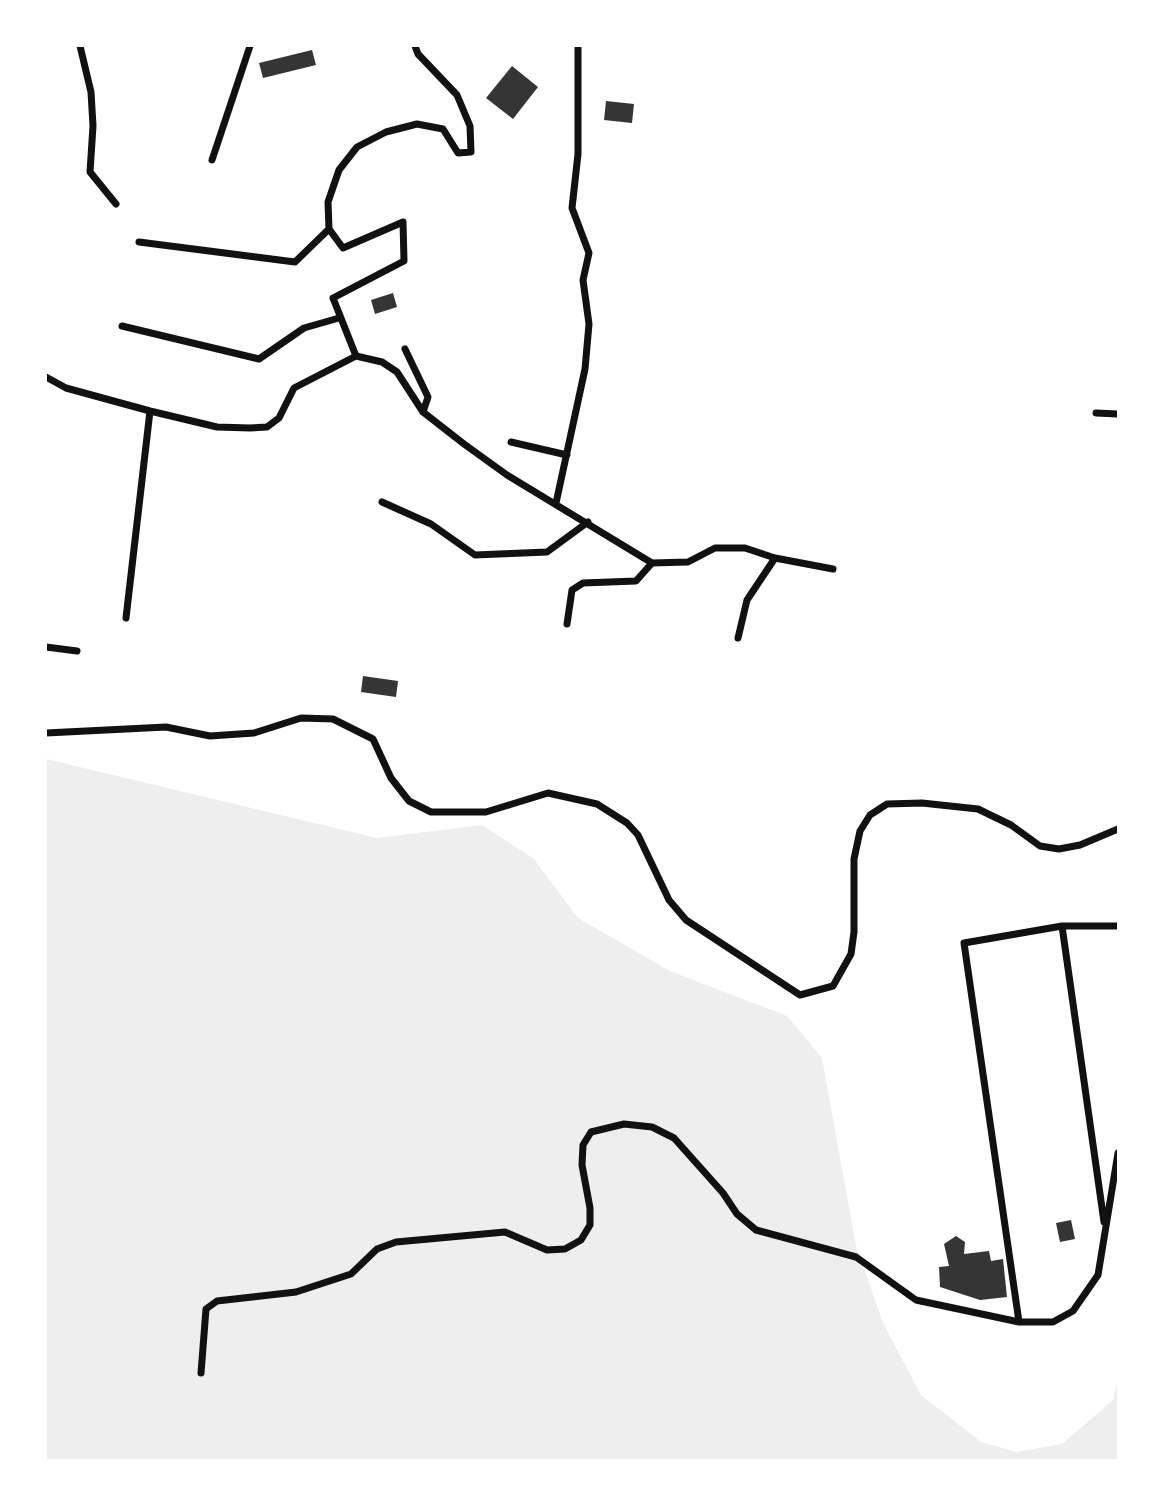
<!DOCTYPE html>
<style>
body{margin:0}
#map{position:relative;width:1164px;height:1506px;overflow:hidden;background:#fff;font-family:Karla,sans-serif}
canvas{display:block}
.frame{position:absolute;inset:0;border:47px solid #fff;pointer-events:none}
</style>
<div id="map">
<canvas width="1164" height="1506"></canvas>
<div class="frame"></div>
</div>
<script>
const g = document.querySelector('canvas').getContext('2d');
g.lineJoin = 'round';
function paint(path, color) {
  g.fillStyle = color;
  g.fill(path, 'evenodd');
}
function shape(rows) {
  const path = new Path2D();
  for (const r of rows) {
    path.moveTo(r[0], r[1]);
    for (let i = 2; i < r.length; i += 2) path.lineTo(r[i], r[i + 1]);
  }
  return path;
}
function stroke(path, color, width, dash) {
  g.strokeStyle = color;
  g.lineWidth = width;
  g.lineCap = dash ? 'butt' : 'round';
  g.setLineDash(dash || []);
  g.stroke(path);
}
const green = shape([
 [46,759,377,838,482,825,534,859,578,918,670,971,787,1016,822,1058,856,1246,883,1323,921,1395,981,1442,1017,1452,1062,1444,1113,1400,1118,1378,1118,1460,46,1460]
]);
const building = shape([
 [312,50,316,65,263,78,259,63],
 [512,66,538,87,513,119,486,98],
 [606,101,634,104,632,123,604,120],
 [393,293,397,307,375,314,371,300],
 [363,676,398,681,396,697,361,692],
 [1071,1220,1075,1239,1060,1242,1056,1223],
 [956,1236,965,1242,964,1254,989,1251,991,1261,1003,1259,1007,1297,980,1300,940,1287,939,1267,949,1266,944,1244]
]);
const minor = shape([
 [80,46,91,92,93,126,90,172,116,204],
 [212,160,250,46],
 [139,242,295,262,329,229],
 [122,326,259,359,304,328,339,318],
 [405,349,428,397,423,412],
 [356,356,333,298,404,261,403,222,343,248,329,229,328,202,339,170,357,147,386,132,417,124,443,129,458,153,471,152,470,126,457,95,418,54,415,46],
 [46,377,66,388,150,411,217,427,250,428,267,427,279,418,294,388,356,356,382,362,397,372,423,412,464,444,507,475,652,563,688,562,715,548,745,548,775,558,833,569],
 [1096,413,1118,414],
 [511,442,567,455],
 [382,502,431,524,475,555,547,552,588,522],
 [556,503,585,369,589,324,583,280,589,253,572,208,578,154,578,46],
 [126,618,150,411],
 [567,624,572,590,583,583,636,581,652,563],
 [738,638,747,600,775,558],
 [46,647,77,651],
 [46,733,166,727,210,736,254,733,301,718,333,719,373,739,391,778,409,801,431,812,486,812,548,793,597,804,627,823,638,835,669,900,686,920,800,995,833,986,851,954,854,932,854,859,860,831,870,815,887,804,922,803,978,809,1011,825,1040,846,1059,849,1080,845,1118,829],
 [1062,926,1104,1222],
 [1019,1322,964,943,1062,926,1118,926],
 [201,1373,206,1309,217,1301,296,1292,351,1274,377,1249,396,1242,505,1232,547,1250,565,1249,581,1240,590,1225,590,1208,582,1165,583,1145,591,1132,624,1124,652,1127,674,1138,723,1193,737,1214,756,1230,856,1257,916,1300,1019,1322,1053,1322,1073,1311,1098,1275,1118,1153]
]);
paint(green, '#eee');
paint(building, '#353535');
stroke(minor, '#111', 7);
</script>
